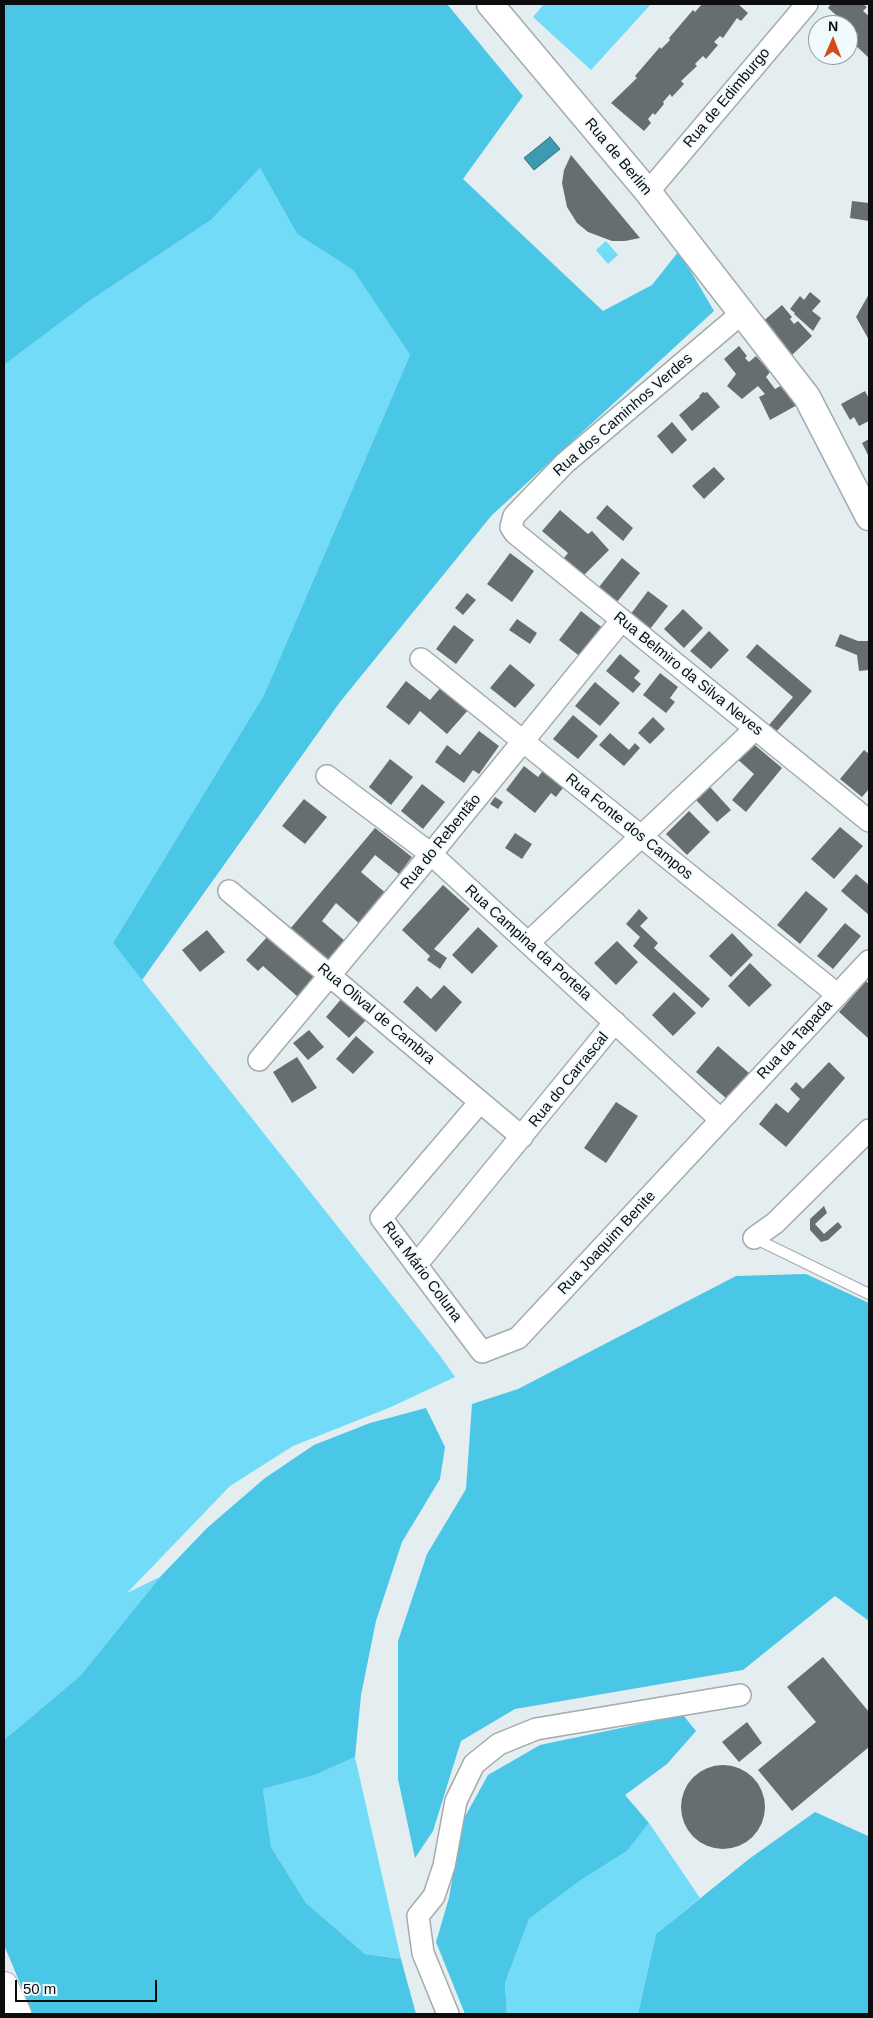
<!DOCTYPE html>
<meta charset="utf-8">
<style>
body{margin:0}
#map{position:relative;width:873px;height:2018px;overflow:hidden;background:#e4edef;font-family:Helvetica,sans-serif}
canvas{display:block}
.frame{position:absolute;inset:0;border:5px solid #0b0d0e;pointer-events:none}
.north{position:absolute;left:808px;top:15px;width:50px;height:50px;box-sizing:border-box;background:#f1fafd;border:1px solid #959b9d;border-radius:50%;rotate:1deg;font-size:14px;font-weight:700;line-height:20px;text-align:center;color:#0b0d0e}
.north::after{content:'';display:block;margin:auto;width:18px;height:22px;background:#d14a18;clip-path:polygon(50% 0,100% 100%,50% 72%,0 100%)}
.scale{position:absolute;left:15px;top:1980px;width:142px;height:22px;box-sizing:border-box;border:2px solid #0b0d0e;border-top:0;padding-left:6px;font-size:15px;line-height:18px;white-space:nowrap;color:#0b0d0e;-webkit-text-stroke:4px #f1fafd;paint-order:stroke}
</style>
<div id="map">
<canvas width="873" height="2018"></canvas>
<div class="frame"></div>
<div class="north">N</div>
<div class="scale">50 m</div>
</div>
<script>
const g = document.querySelector('canvas').getContext('2d');
g.lineJoin = 'round';
function paint(path, color) {
  g.fillStyle = color;
  g.fill(path, 'evenodd');
}
function shape(rows) {
  const path = new Path2D();
  for (const r of rows) {
    if (r.length === 3) {
      path.moveTo(r[0] + r[2], r[1]);
      path.arc(r[0], r[1], r[2], 0, 2 * Math.PI);
      continue;
    }
    path.moveTo(r[0], r[1]);
    for (let i = 2; i < r.length; i += 2) path.lineTo(r[i], r[i + 1]);
  }
  return path;
}
function stroke(path, color, width, dash) {
  g.strokeStyle = color;
  g.lineWidth = width;
  g.lineCap = dash ? 'butt' : 'round';
  g.setLineDash(dash || []);
  g.stroke(path);
}
function drawText(font, color, halo, rows, align = 'center') {
  g.font = font + ' Helvetica,sans-serif';
  g.lineWidth = 4;
  g.setLineDash([]);
  g.textBaseline = 'middle';
  g.strokeStyle = halo;
  g.fillStyle = color;
  for (const [text, x, y, turn = 0] of rows) {
    g.save();
    g.translate(x, y);
    g.rotate((+turn || 0) * Math.PI / 180);
    g.textAlign = isNaN(turn) ? turn : align;
    if (halo) g.strokeText(text, 0, 0);
    g.fillText(text, 0, 0);
    g.restore();
  }
}
const green = shape([
 [544,4,651,4,591,70,533,17],
 [260,168,297,234,353,270,410,355,264,695,113,943,441,1357,455,1377,391,1407,293,1446,230,1486,127,1593,160,1577,81,1675,4,1740,4,365,88,302,211,220],
 [606,241,618,255,608,264,596,250],
 [355,1757,401,1959,365,1954,306,1903,271,1847,263,1789,315,1775],
 [649,1823,700,1898,656,1934,638,2014,507,2014,505,1983,529,1919,581,1880,627,1851]
]);
const forest = shape([
 [4,4,447,4,523,96,463,179,603,311,652,285,679,251,714,311,492,515,340,702,142,980,113,943,264,695,410,355,353,270,297,234,260,168,211,220,88,302,4,365],
 [806,1274,869,1303,869,1621,835,1596,743,1670,515,1709,461,1741,433,1831,415,1858,398,1779,398,1641,427,1554,466,1489,472,1404,518,1389,736,1276],
 [426,1408,445,1447,440,1479,402,1542,376,1621,361,1695,355,1757,315,1775,263,1789,271,1847,306,1903,365,1954,401,1959,416,2014,33,2014,4,1945,4,1740,81,1675,160,1577,207,1528,265,1478,314,1445,370,1423],
 [683,1715,696,1731,667,1764,625,1795,649,1823,627,1851,581,1880,529,1919,505,1983,507,2014,465,2014,436,1942,449,1898,462,1822,488,1775,540,1745],
 [815,1812,868,1836,869,1834,869,2014,638,2014,656,1934,749,1859]
]);
const water = shape([
 [550,137,560,149,534,170,524,158,550,137]
]);
const building = shape([
 [702,4,738,4,748,13,741,21,737,18,723,38,720,36,714,42,718,45,706,59,703,56,695,64,697,66,681,81,684,84,672,97,670,94,663,102,664,104,655,115,653,113,648,119,651,123,644,131,611,103,637,78,635,76,660,47,661,49,670,40,669,38,693,10,695,12],
 [831,4,863,4,867,7,863,11,869,16,869,58,851,41,858,34,828,8],
 [828,16,837,25,820,25],
 [571,155,640,238,625,241,612,241,588,232,577,223,567,207,562,183,564,170],
 [852,201,869,203,869,221,850,218],
 [810,292,821,301,812,311,821,318,813,331,794,314,795,313,790,309,800,296,804,300],
 [869,294,869,340,856,317],
 [782,305,792,317,790,319,794,324,798,321,812,336,792,355,777,339,760,324],
 [739,346,747,356,745,358,749,362,756,356,770,372,766,377,775,389,784,384,799,404,770,420,759,397,765,394,758,386,742,399,727,386,736,374,724,359],
 [865,391,869,399,869,421,859,426,854,417,850,420,841,404],
 [703,392,705,393,707,392,720,407,692,431,679,415,700,397,699,396],
 [672,422,687,440,672,454,657,436],
 [869,439,869,457,862,443],
 [714,467,725,479,704,499,692,486],
 [607,505,633,528,623,541,596,518],
 [560,510,588,534,592,531,609,550,583,576,564,558,568,553,542,531],
 [510,553,534,571,512,602,487,584],
 [622,558,640,573,617,602,599,587],
 [648,591,668,606,650,629,630,615],
 [467,593,476,600,463,615,455,608],
 [683,609,703,628,684,648,664,629],
 [581,611,604,629,582,658,559,640],
 [517,619,537,633,530,644,509,630],
 [454,625,474,640,456,664,436,649],
 [709,631,729,650,711,669,690,651],
 [840,634,858,641,869,641,869,670,859,671,857,655,835,646],
 [757,644,812,691,777,731,769,725,793,697,746,657],
 [620,654,640,671,634,678,641,684,633,693,606,671],
 [510,664,535,685,515,708,490,688],
 [660,673,678,687,670,698,675,702,666,713,643,695],
 [406,681,430,700,442,686,469,709,447,734,420,711,409,725,386,707],
 [595,682,620,703,600,726,575,706],
 [573,715,598,736,578,759,553,739],
 [653,717,665,729,650,744,638,733],
 [479,731,499,746,479,774,473,770,464,783,435,762,447,745,460,755],
 [610,733,629,750,635,743,640,748,624,766,599,745],
 [750,741,782,768,746,812,732,800,754,774,736,758],
 [864,750,869,754,869,789,862,797,840,779],
 [390,759,413,777,391,805,369,787],
 [524,766,538,777,546,767,566,784,556,797,551,793,535,813,506,790],
 [422,784,445,802,423,829,401,811],
 [710,787,731,810,717,822,696,800],
 [495,797,503,802,498,809,490,804],
 [304,799,327,817,305,844,282,826],
 [689,811,710,832,687,855,666,834],
 [840,827,863,846,834,879,811,859],
 [375,828,412,857,399,874,375,855,361,872,388,895,361,925,336,903,322,921,345,941,327,961,290,929],
 [515,833,532,844,522,859,505,848],
 [856,874,869,885,869,915,841,891],
 [443,885,470,909,434,949,447,958,440,969,427,960,430,956,402,930],
 [806,891,828,909,800,944,777,925],
 [639,909,648,918,640,926,658,943,654,948,710,999,702,1008,633,946,640,937,626,924],
 [845,923,861,936,833,969,817,956],
 [478,927,498,946,472,974,452,955],
 [207,930,225,952,200,972,182,950],
 [732,933,753,955,731,977,709,956],
 [268,936,315,978,298,997,263,966,258,971,246,960],
 [617,941,638,962,616,985,594,963],
 [750,963,772,985,749,1007,728,986],
 [866,981,869,984,869,1039,839,1012],
 [444,985,462,1002,436,1032,403,1002,417,986,431,999],
 [674,992,696,1013,673,1036,652,1015],
 [342,998,366,1020,349,1038,326,1017],
 [309,1030,324,1047,308,1060,293,1043],
 [356,1036,374,1052,353,1074,336,1059],
 [718,1046,749,1073,727,1099,696,1072],
 [297,1057,317,1088,292,1103,273,1072],
 [829,1062,845,1078,786,1147,759,1124,776,1103,788,1113,800,1099,790,1089,796,1082,803,1089],
 [616,1102,638,1116,606,1163,584,1148],
 [824,1206,827,1213,815,1224,824,1234,838,1222,842,1227,828,1240,821,1242,810,1230,810,1219],
 [823,1657,869,1712,869,1747,792,1811,758,1770,816,1722,787,1687],
 [747,1722,762,1743,739,1762,722,1742],
 [723,1807,42]
]);
const service = shape([
 [754,1238,869,1294]
]);
const minor = shape([
 [648,192,807,4],
 [742,313,565,463,514,516,511,527,515,533,869,821],
 [421,659,838,995],
 [327,776,431,854,721,1120],
 [229,891,522,1137],
 [528,943,755,729],
 [259,1060,431,854,621,621],
 [480,1102,381,1218,482,1352,518,1338,869,961],
 [754,1238,775,1223,869,1130],
 [416,1265,615,1022],
 [448,2014,423,1953,418,1916,434,1896,444,1866,456,1801,474,1764,499,1744,536,1729,740,1695]
]);
const tertiary = shape([
 [490,4,648,192,807,397,869,517]
]);
const trunk = shape([
 [4,1986,17,2014]
]);
const streetNames = [
 ["Rua de Edimburgo",727,98,-50],
 ["Rua de Berlim",618,157,50],
 ["Rua dos Caminhos Verdes",623,415,-41],
 ["Rua Belmiro da Silva Neves",688,674,39],
 ["Rua Fonte dos Campos",629,827,39],
 ["Rua do Rebentão",441,842,-51],
 ["Rua Campina da Portela",528,943,42],
 ["Rua Olival de Cambra",376,1014,40],
 ["Rua da Tapada",795,1040,-47],
 ["Rua do Carrascal",569,1080,-51],
 ["Rua Joaquim Benite",607,1243,-47],
 ["Rua Mário Coluna",422,1272,53]
];
paint(green, '#72dbf8');
paint(forest, '#4ac6e6');
paint(water, '#3e9ab3');
stroke(water, '#2f7082', 1);
paint(building, '#676e70');
stroke(service, '#a3abae', 12);
stroke(minor, '#a3abae', 24);
stroke(tertiary, '#a3abae', 29);
stroke(trunk, '#a3abae', 30);
stroke(service, '#fff', 10);
stroke(minor, '#fff', 21);
stroke(tertiary, '#fff', 26);
stroke(trunk, '#fff', 28);
drawText('15px', '#0b0d0e', '#f1fafd', streetNames);
</script>
